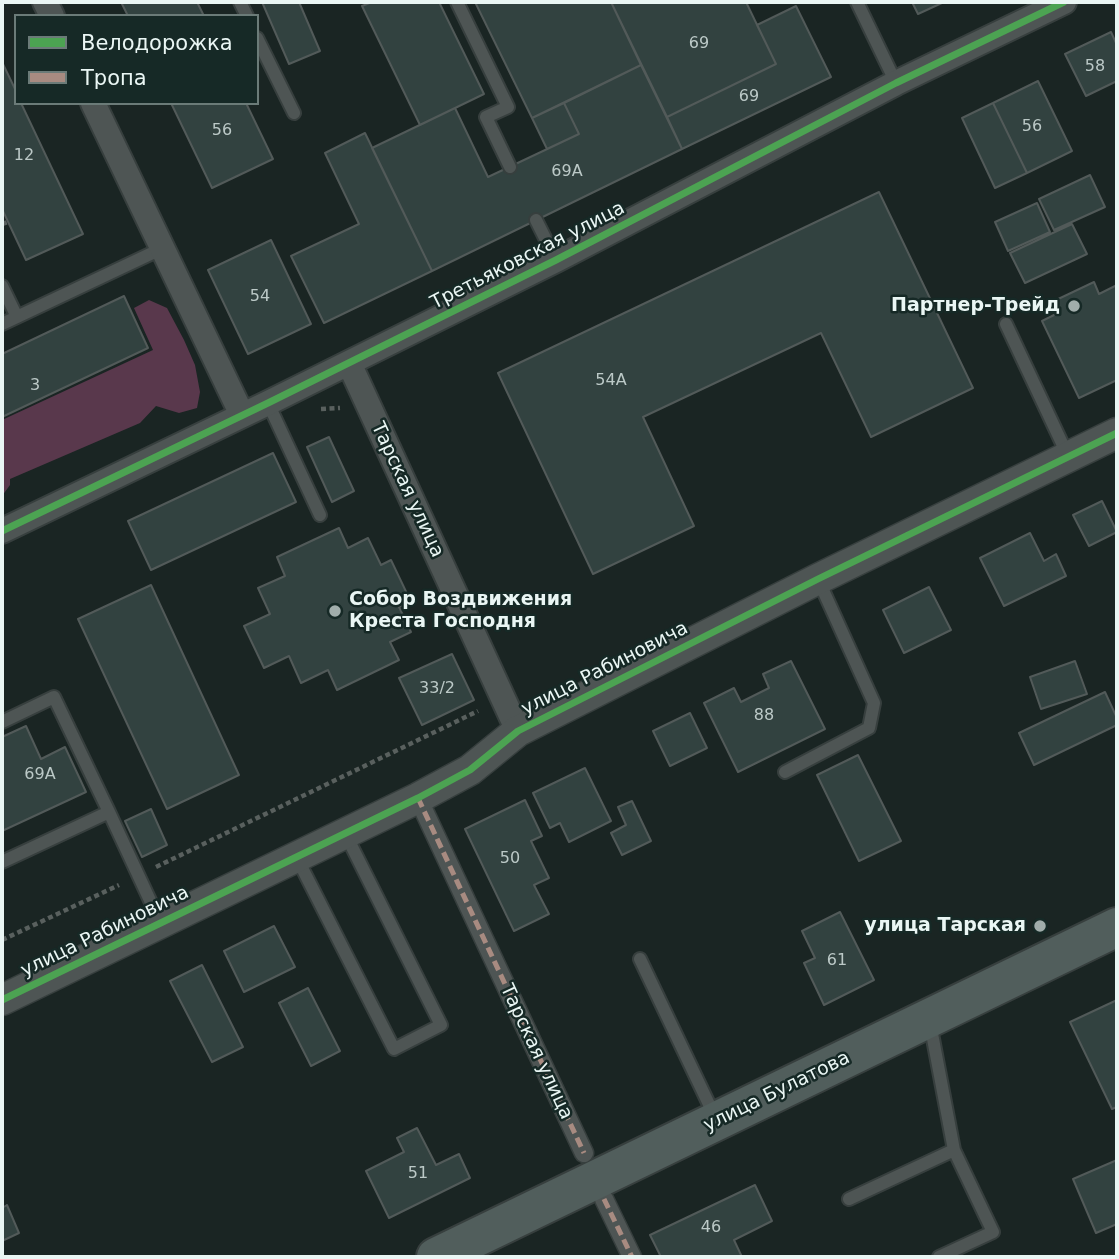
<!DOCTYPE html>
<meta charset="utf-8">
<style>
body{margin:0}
#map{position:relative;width:1119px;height:1259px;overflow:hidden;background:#1a2523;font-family:"DejaVu Sans",sans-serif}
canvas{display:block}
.frame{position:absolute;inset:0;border:4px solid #eaf6f4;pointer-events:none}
.legend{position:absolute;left:14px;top:14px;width:245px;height:91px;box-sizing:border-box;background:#162926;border:2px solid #6b7b78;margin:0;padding:9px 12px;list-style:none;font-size:21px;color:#eaf6f4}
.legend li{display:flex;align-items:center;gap:14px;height:35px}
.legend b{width:35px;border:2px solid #6b7b78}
</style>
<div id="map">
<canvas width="1119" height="1259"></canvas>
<div class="frame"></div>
<ul class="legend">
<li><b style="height:9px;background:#4ca352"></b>Велодорожка</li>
<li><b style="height:9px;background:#a88b81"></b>Тропа</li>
</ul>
</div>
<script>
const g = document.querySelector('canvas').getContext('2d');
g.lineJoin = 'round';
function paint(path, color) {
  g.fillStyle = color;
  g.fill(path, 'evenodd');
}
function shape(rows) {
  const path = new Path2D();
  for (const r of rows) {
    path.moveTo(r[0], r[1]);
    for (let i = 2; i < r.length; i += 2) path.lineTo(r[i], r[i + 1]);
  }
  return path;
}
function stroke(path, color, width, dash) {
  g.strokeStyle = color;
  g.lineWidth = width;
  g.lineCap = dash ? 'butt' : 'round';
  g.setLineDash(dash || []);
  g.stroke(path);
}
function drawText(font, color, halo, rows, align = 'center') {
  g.font = font + ' "DejaVu Sans",sans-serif';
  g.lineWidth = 5;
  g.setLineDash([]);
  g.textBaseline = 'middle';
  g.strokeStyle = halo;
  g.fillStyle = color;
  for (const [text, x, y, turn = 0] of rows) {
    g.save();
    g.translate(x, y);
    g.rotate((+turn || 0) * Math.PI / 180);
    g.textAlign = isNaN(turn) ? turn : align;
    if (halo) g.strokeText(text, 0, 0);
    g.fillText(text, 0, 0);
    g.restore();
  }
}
const green = shape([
 [149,300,167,308,184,340,195,365,200,392,197,408,179,413,156,406,140,423,10,479,10,485,2,496,2,420,153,350,134,308]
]);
const building = shape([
 [121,2,197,2,204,16,128,16,121,2],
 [262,2,299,2,320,51,289,64,262,2],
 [372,2,439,2,484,94,420,125,362,6,372,2],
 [475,2,611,2,641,65,532,118,475,2],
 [611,2,746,2,776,64,667,117,611,2],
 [912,2,944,2,918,14,912,2],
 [796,6,831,77,682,149,667,117,776,64,757,25,796,6],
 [1111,32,1117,45,1117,81,1086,96,1065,54,1111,32],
 [2,62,16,91,16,103,21,103,83,234,26,260,2,209,2,62],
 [641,65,682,149,432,271,372,148,455,108,488,177,579,134,564,103,641,65],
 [1038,81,1072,151,1027,173,993,103,1038,81],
 [171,103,246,103,273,159,212,188,171,103],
 [564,103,579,134,547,149,532,118,564,103],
 [993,103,1027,173,995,188,962,118,993,103],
 [365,133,432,271,324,323,291,256,359,224,325,153,365,133],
 [1090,175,1105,207,1054,230,1039,199,1090,175],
 [879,192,973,388,871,437,821,333,643,417,694,526,593,574,498,373,879,192],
 [1037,203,1050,232,1008,251,995,222,1037,203],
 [1072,224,1087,254,1025,283,1010,253,1072,224],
 [271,240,311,324,248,354,208,270,271,240],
 [1094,282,1099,294,1117,285,1117,380,1079,398,1042,321,1060,312,1054,301,1094,282],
 [124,296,148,348,2,417,2,354,124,296],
 [329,437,354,491,332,502,307,447,329,437],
 [273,453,296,502,151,570,128,521,273,453],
 [1102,501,1117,532,1089,546,1073,515,1102,501],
 [339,528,348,548,368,538,381,565,391,560,411,602,399,607,411,632,390,642,399,660,337,690,328,670,301,683,289,656,264,668,244,626,270,614,258,588,285,576,277,557,339,528],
 [1030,533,1044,561,1056,554,1066,576,1004,606,980,558,1030,533],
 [151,585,239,775,167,809,78,619,151,585],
 [929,587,951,630,904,653,883,610,929,587],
 [452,654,474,700,422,725,399,678,452,654],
 [791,661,825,729,738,772,704,703,734,688,741,702,769,688,763,674,791,661],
 [1075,661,1087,694,1041,709,1030,677,1075,661],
 [1105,692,1117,718,1117,725,1034,765,1019,733,1105,692],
 [690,713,707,748,670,766,653,731,690,713],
 [26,726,41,759,65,747,86,792,2,831,2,737,26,726],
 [858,755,901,841,859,861,817,775,858,755],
 [585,768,611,821,569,842,560,823,550,828,533,793,585,768],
 [525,800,542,836,531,841,549,878,534,885,549,914,514,931,465,829,525,800],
 [632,801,651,841,622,855,611,833,626,825,618,807,632,801],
 [151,809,167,845,142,857,125,821,151,809],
 [840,912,874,980,824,1005,804,963,815,958,802,931,840,912],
 [274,926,295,967,244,992,224,951,274,926],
 [202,965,243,1047,212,1062,170,981,202,965],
 [308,988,340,1051,311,1066,279,1003,308,988],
 [1117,1000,1117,1107,1112,1109,1070,1022,1117,1000],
 [417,1128,436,1165,459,1154,470,1178,389,1218,366,1171,404,1152,397,1138,417,1128],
 [1117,1160,1117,1224,1096,1233,1073,1179,1117,1160],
 [755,1185,772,1221,734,1240,742,1257,661,1257,650,1235,755,1185],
 [7,1205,19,1233,2,1241,2,1208,7,1205]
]);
const path = shape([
 [2,224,8,222],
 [321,409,340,408],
 [156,867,478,711],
 [2,940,119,885]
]);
const service = shape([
 [240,2,247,16],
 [457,2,508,107,486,117,510,167],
 [857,2,896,83],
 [257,38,294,113],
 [536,220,556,260],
 [2,286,17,317],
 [2,324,163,248],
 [1006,324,1068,456],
 [268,403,320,515],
 [2,722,54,697,109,812],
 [785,772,869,728,874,703,818,579],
 [297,858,394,1049,441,1025,345,833],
 [2,862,109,812,160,922],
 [640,959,715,1117],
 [930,1023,954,1150,993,1232,939,1257],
 [849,1199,954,1150]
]);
const pedestrian = shape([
 [418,798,584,1153],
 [604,1199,632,1257]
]);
const minor = shape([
 [45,2,52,16],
 [93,103,242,415],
 [349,363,518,731],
 [2,531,268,403,556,260,896,83,1064,2]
]);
const tertiary = shape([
 [2,1000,418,798,470,770,518,731,818,579,1117,433]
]);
const primary = shape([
 [436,1257,1117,927]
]);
const quiet = shape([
 [418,798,584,1153],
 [604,1199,632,1257]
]);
const cycleway = shape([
 [2,531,268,403,556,260,896,83,1064,2],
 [2,1000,418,798,470,770,518,731,818,579,1117,433]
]);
const markers = [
 [1074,306,7,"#a1adab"],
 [335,611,7,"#a1adab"],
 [1040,926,7,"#a1adab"]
];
const numberNames = [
 ["69",699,44],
 ["58",1095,67],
 ["69",749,97],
 ["56",1032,127],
 ["56",222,131],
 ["12",24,156],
 ["69А",567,172],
 ["54",260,297],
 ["54А",611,381],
 ["3",35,386],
 ["33/2",437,689],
 ["88",764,716],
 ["69А",40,775],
 ["50",510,859],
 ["61",837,961],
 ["51",418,1174],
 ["46",711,1228]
];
const streetNames = [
 ["Третьяковская улица",528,256,-27],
 ["Тарская улица",407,490,65],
 ["улица Рабиновича",605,669,-27],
 ["улица Рабиновича",105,932,-26],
 ["Тарская улица",536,1052,65],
 ["улица Булатова",777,1092,-26]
];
const poiNames = [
 ["Партнер-Трейд",1060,306],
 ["Собор Воздвижения",349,600,"left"],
 ["Креста Господня",349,622,"left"],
 ["улица Тарская",1026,926]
];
paint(green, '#59384c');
paint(building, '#324240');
stroke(building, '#525a59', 2);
stroke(service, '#373f3e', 16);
stroke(pedestrian, '#373f3e', 21);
stroke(minor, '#373f3e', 28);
stroke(tertiary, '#373f3e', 33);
stroke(primary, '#373f3e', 42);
stroke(path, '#59605e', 4.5, [5, 3.5]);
stroke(service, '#4e5554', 12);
stroke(pedestrian, '#4e5554', 18);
stroke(minor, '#4e5554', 24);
stroke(tertiary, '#4e5554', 30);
stroke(primary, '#515e5c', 38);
stroke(quiet, '#a88b81', 5, [10, 5]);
stroke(cycleway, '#4ca352', 7);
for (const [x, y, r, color] of markers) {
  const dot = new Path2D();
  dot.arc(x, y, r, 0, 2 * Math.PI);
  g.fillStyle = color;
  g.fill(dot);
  stroke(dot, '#162926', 2.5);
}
drawText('16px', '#bcc9c7', null, numberNames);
drawText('19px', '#eaf6f4', '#162926', streetNames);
drawText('bold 19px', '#eaf6f4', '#162926', poiNames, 'right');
</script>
